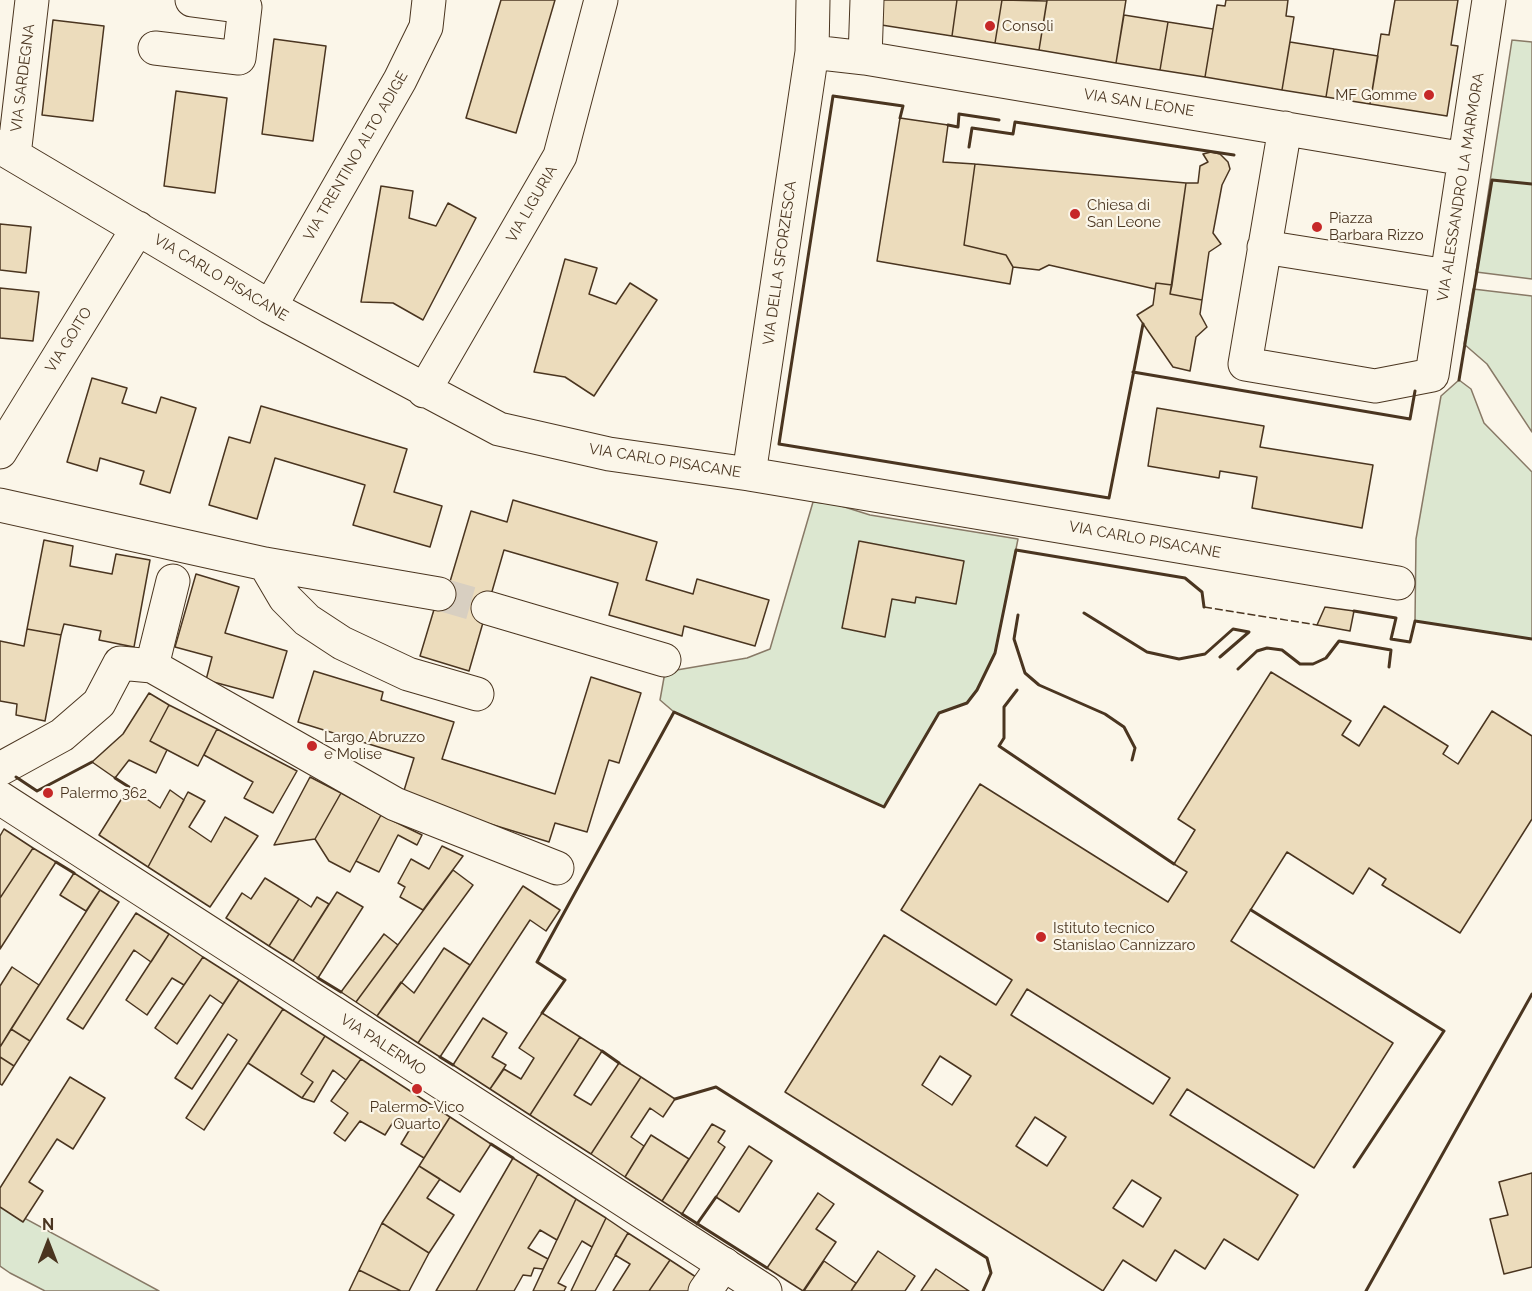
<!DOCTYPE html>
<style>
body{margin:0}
#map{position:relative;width:1532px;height:1291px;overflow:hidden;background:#fbf6e9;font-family:Raleway,sans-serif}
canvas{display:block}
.north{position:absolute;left:18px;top:1213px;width:60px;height:60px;-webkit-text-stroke:4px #fbf6e9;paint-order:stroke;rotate:0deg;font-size:16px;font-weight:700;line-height:24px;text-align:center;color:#4a3520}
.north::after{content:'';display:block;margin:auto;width:21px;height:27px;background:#4a3520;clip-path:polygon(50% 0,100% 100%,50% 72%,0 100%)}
</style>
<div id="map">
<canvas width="1532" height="1291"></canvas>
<div class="north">N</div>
</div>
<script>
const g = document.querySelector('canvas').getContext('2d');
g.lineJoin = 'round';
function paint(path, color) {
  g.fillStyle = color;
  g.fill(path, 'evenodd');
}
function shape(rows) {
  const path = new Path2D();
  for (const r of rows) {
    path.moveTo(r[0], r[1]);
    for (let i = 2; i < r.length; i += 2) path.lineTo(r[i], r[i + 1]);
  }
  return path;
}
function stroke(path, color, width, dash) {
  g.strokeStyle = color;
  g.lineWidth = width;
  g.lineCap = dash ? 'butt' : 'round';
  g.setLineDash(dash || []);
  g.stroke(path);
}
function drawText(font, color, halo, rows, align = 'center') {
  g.font = font + ' Raleway,sans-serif';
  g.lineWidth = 4.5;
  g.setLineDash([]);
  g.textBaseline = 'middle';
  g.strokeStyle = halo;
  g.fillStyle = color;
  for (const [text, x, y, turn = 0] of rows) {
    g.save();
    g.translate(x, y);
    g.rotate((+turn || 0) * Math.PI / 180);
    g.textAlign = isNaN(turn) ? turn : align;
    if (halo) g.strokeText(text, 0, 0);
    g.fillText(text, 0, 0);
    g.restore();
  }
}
const green = shape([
 [1512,40,1532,42,1532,279,1476,272,1512,40],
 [1473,289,1532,296,1532,432,1487,364,1464,344,1473,289],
 [1459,380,1471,389,1484,423,1532,472,1532,639,1415,621,1416,539,1441,396,1459,380],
 [813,502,835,504,870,515,1018,539,995,653,977,690,967,703,939,713,884,807,674,712,660,700,665,672,747,658,770,649,813,502],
 [0,1205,159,1291,45,1291,10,1273,0,1266,0,1205]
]);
const building = shape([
 [501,0,555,0,516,133,466,118,501,0],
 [878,0,957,0,952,36,875,24,878,0],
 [957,0,1002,0,995,43,952,36,957,0],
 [1002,0,1047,1,1039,50,995,43,1002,0],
 [1126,0,1116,63,1039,50,1047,0,1126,0],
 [1226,0,1288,0,1286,16,1294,17,1282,90,1205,77,1217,5,1225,6,1226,0],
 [1395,0,1458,0,1451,45,1458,46,1447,116,1370,104,1381,34,1389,35,1395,0],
 [1124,15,1168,22,1160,70,1116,63,1124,15],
 [53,20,104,26,93,121,42,115,53,20],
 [1168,22,1213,29,1205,77,1160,70,1168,22],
 [274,39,326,46,313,141,262,134,274,39],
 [1290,42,1334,49,1326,97,1282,90,1290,42],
 [1334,49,1378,56,1370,104,1326,97,1334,49],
 [176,91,227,98,215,193,164,186,176,91],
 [900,118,948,125,943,162,975,164,964,245,1006,255,1013,267,1010,284,877,261,900,118],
 [1211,152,1220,154,1228,162,1230,169,1222,185,1213,233,1221,244,1209,252,1202,300,1170,294,1186,183,1198,183,1200,166,1208,162,1203,154,1211,152],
 [975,164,1186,183,1172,285,1156,283,1155,289,1049,265,1039,270,1013,267,1006,255,964,245,975,164],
 [381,186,413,191,409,218,436,226,448,203,476,218,423,320,393,303,361,302,381,186],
 [0,224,31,227,26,273,0,270,0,224],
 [565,259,597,268,589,294,616,304,630,283,657,300,594,396,565,377,534,372,565,259],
 [1156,283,1172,285,1170,294,1202,300,1200,314,1207,327,1196,337,1190,371,1173,367,1137,315,1153,305,1156,283],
 [0,288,39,292,33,341,0,338,0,288],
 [92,378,127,388,122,403,156,413,161,397,196,408,170,493,140,484,144,471,100,458,97,471,67,462,92,378],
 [261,406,407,449,394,492,442,506,430,547,353,525,365,485,275,458,257,519,209,505,229,437,250,443,261,406],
 [1157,408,1264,426,1260,447,1373,465,1362,528,1252,508,1257,477,1220,471,1219,478,1148,466,1157,408],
 [513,500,657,542,646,580,693,594,697,579,769,600,755,646,684,626,682,636,609,615,618,583,504,550,469,671,420,656,442,583,449,585,471,511,507,522,513,500],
 [44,540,73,546,70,566,112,574,116,554,150,560,134,647,99,640,101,631,64,624,61,635,27,629,44,540],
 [859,541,964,561,956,604,916,597,915,603,892,599,885,637,842,628,859,541],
 [196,574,239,587,225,633,287,651,273,698,206,680,212,657,175,647,196,574],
 [1325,607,1354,611,1350,631,1317,625,1325,607],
 [27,629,61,635,45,721,16,715,17,704,0,701,0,641,24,646,27,629],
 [314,671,383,692,381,700,454,722,442,759,555,794,591,677,641,693,619,763,609,760,587,832,555,823,549,842,402,797,414,758,298,722,314,671],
 [1271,672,1351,721,1342,735,1359,746,1384,706,1448,746,1443,754,1458,764,1492,711,1532,736,1532,819,1460,933,1382,885,1386,879,1369,868,1353,894,1287,852,1231,941,1393,1043,1314,1168,1187,1089,1170,1115,1298,1195,1258,1260,1224,1239,1205,1269,1175,1250,1156,1281,1123,1260,1103,1291,785,1092,884,935,996,1005,1012,980,901,910,980,784,1168,902,1187,872,1174,864,1195,830,1178,819,1271,672],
 [1027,989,1170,1078,1153,1104,1011,1015,1027,989],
 [940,1056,971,1076,952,1105,922,1085,940,1056],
 [1035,1117,1066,1137,1047,1166,1016,1146,1035,1117],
 [1132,1180,1161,1198,1143,1227,1113,1208,1132,1180],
 [149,693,169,705,150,741,167,750,156,773,129,760,115,778,92,762,123,734,149,693],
 [169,705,217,729,198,766,150,741,169,705],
 [217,729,297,771,273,813,244,798,253,782,204,755,217,729],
 [310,777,341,793,315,839,274,845,310,777],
 [129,787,160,808,170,790,184,800,148,867,99,835,129,787],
 [188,792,205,801,189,827,211,842,225,817,258,836,210,907,148,867,188,792],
 [341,793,381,815,350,872,329,861,315,839,341,793],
 [381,815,422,835,417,845,398,835,379,872,356,861,381,815],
 [4,829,33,848,0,898,0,836,4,829],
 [442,846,463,856,423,910,400,897,405,887,398,883,411,859,429,869,442,846],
 [33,848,56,862,0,949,0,898,33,848],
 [453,870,473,885,377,1016,356,1002,453,870],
 [74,873,100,890,86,911,60,895,74,873],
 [265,878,299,899,269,946,226,918,242,893,251,899,265,878],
 [523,886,560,910,546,931,530,920,440,1057,418,1043,523,886],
 [100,890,119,902,30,1041,11,1029,100,890],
 [337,892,363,907,318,978,293,961,337,892],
 [317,897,329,904,293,961,269,946,299,899,311,907,317,897],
 [136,913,169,934,151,962,134,950,83,1029,67,1019,136,913],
 [169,934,203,957,184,985,172,978,147,1015,126,1000,169,934],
 [384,934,398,945,356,1002,341,992,384,934],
 [444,948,470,965,418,1043,377,1016,401,982,414,993,444,948],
 [203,957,239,980,223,1004,210,995,177,1044,155,1028,203,957],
 [12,967,39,985,0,1047,0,986,12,967],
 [239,980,283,1009,204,1130,186,1118,237,1040,228,1034,192,1089,175,1078,239,980],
 [283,1009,325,1036,301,1074,313,1082,302,1098,248,1063,283,1009],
 [542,1013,580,1037,530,1115,490,1089,504,1069,521,1079,534,1058,519,1048,542,1013],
 [483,1018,507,1033,492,1057,506,1065,490,1089,453,1065,483,1018],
 [11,1029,30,1041,14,1066,0,1057,0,1047,11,1029],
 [325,1036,361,1059,346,1080,333,1070,314,1102,302,1098,313,1082,301,1074,325,1036],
 [580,1037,602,1051,574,1095,591,1105,619,1063,641,1077,591,1154,530,1115,580,1037],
 [0,1057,14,1066,2,1085,0,1084,0,1057],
 [361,1059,450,1117,424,1158,401,1144,410,1129,395,1119,385,1135,360,1121,345,1141,334,1133,348,1113,331,1101,361,1059],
 [70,1077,105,1098,73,1149,57,1139,29,1182,43,1191,23,1222,0,1207,0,1188,70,1077],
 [641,1077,675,1099,663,1117,650,1108,631,1137,644,1146,625,1177,591,1154,641,1077],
 [450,1117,491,1144,460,1192,419,1166,450,1117],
 [712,1124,725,1131,718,1142,725,1147,682,1214,662,1201,712,1124],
 [651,1135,689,1159,662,1201,625,1177,651,1135],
 [749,1146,772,1161,739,1212,716,1197,749,1146],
 [513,1158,538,1174,476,1291,436,1291,513,1158],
 [419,1166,440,1179,427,1198,454,1215,429,1253,382,1223,419,1166],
 [1532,1173,1532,1267,1504,1274,1490,1219,1508,1215,1499,1182,1532,1173],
 [538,1174,576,1199,557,1240,540,1230,528,1248,548,1259,543,1269,534,1268,531,1276,523,1275,514,1291,476,1291,538,1174],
 [818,1193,834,1204,816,1229,836,1242,803,1291,767,1268,818,1193],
 [576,1199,606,1218,592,1247,582,1241,558,1283,566,1287,564,1291,533,1291,576,1199],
 [606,1218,628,1233,595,1291,571,1291,606,1218],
 [382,1223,429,1253,409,1291,401,1291,359,1270,382,1223],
 [628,1233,670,1260,649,1291,613,1291,630,1264,615,1255,628,1233],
 [878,1251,915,1276,905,1291,851,1291,878,1251],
 [670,1260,699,1279,690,1291,649,1291,670,1260],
 [824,1261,856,1283,851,1291,804,1291,824,1261],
 [936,1269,969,1291,921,1291,936,1269],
 [359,1270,401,1291,349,1291,359,1270]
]);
const minorTunnel = shape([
 [439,594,488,608]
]);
const minor = shape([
 [155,48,239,58,245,7,192,0],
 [812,52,865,58,1465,159],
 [865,58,867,0],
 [1285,128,1245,364,1375,386,1432,375,1489,0],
 [0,147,270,307,499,429,609,454,749,474,1398,583],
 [14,155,32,0],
 [1264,247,1447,276],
 [270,307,400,80,426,27,429,0],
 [424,391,560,156,601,0],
 [0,452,138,228],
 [749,474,812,52,813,0],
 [0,505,265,564,439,594],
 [265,564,285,598,307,620,342,643,408,674,477,694],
 [488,608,664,660],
 [152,666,173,581],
 [0,769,62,735,99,703,120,663,152,666,395,804,557,868],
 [705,1291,724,1264]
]);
const major = shape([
 [0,798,765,1291]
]);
const fence = shape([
 [1204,607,1317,625]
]);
const wall = shape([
 [900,118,903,106,833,96,779,444,1109,498,1143,324],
 [948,125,958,127,959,114,999,120],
 [969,147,972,128,1013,134,1015,122,1234,155],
 [1133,372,1410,419,1415,391],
 [1459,380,1492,180,1532,184],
 [1354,611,1396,618,1391,639,1410,642,1415,621,1532,639],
 [1084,613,1147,652,1179,659,1205,654,1233,629,1249,632,1220,657],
 [1018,615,1014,639,1025,673,1039,685,1105,714,1124,727,1135,748,1132,760],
 [1238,669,1257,651,1267,648,1282,650,1300,664,1313,664,1326,658,1339,641,1391,650,1389,667],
 [1017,690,1004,707,1004,738,999,746,1174,864],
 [16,777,37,791,92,762],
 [115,778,129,787],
 [56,862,74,873],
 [1251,910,1444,1031,1354,1167],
 [318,978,341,992],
 [542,1013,565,980,537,962,674,712,884,807,939,713,967,703,977,690,995,653,1016,550,1185,578,1202,592,1204,607],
 [602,1051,619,1063],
 [440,1057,453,1065],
 [675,1099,716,1087,987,1258,991,1273,983,1291],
 [491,1144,513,1158],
 [682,1214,767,1268],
 [697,1224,716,1197],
 [1366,1291,1532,994]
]);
const markers = [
 [990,26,6,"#c62828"],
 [1429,95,6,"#c62828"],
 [1075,214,6,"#c62828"],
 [1317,227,6,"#c62828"],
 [312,746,6,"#c62828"],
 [48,793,6,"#c62828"],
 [1041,937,6,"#c62828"],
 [417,1089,6,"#c62828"]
];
const poiNames = [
 ["Consoli",1002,26],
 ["MF Gomme",1417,95,"right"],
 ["Chiesa di",1087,205],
 ["San Leone",1087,222],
 ["Piazza",1329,218],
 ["Barbara Rizzo",1329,235],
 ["Largo Abruzzo",324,737],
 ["e Molise",324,754],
 ["Palermo 362",60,793],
 ["Istituto tecnico",1053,928],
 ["Stanislao Cannizzaro",1053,945],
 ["Palermo-Vico",417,1107,"center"],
 ["Quarto",417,1124,"center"]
];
const streetNames = [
 ["VIA SARDEGNA",23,78,-83],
 ["VIA SAN LEONE",1139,103,9],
 ["VIA TRENTINO ALTO ADIGE",356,156,-60],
 ["VIA ALESSANDRO LA MARMORA",1461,187,-81],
 ["VIA LIGURIA",532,204,-60],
 ["VIA DELLA SFORZESCA",780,263,-82],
 ["VIA CARLO PISACANE",221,278,31],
 ["VIA GOITO",69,340,-58],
 ["VIA CARLO PISACANE",665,461,9],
 ["VIA CARLO PISACANE",1145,540,10],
 ["VIA PALERMO",383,1045,33]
];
paint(green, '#dce7d0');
stroke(green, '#887966', 1.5);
paint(building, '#ecdcbc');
stroke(building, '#4a3520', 1.5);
stroke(minorTunnel, '#d8cfc1', 33, [33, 16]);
stroke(minor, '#4a3520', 35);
stroke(major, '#4a3520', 35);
stroke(minor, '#fbf6e9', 33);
stroke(major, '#fbf6e9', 33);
stroke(fence, '#4a3520', 1.5, [8, 3]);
stroke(wall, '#4a3520', 3);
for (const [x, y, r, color] of markers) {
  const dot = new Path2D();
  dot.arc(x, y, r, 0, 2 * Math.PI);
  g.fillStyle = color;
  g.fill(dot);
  stroke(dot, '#fbf6e9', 2);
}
drawText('15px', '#4a3520', '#fbf6e9', poiNames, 'left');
drawText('15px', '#4a3520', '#fbf6e9', streetNames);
</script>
